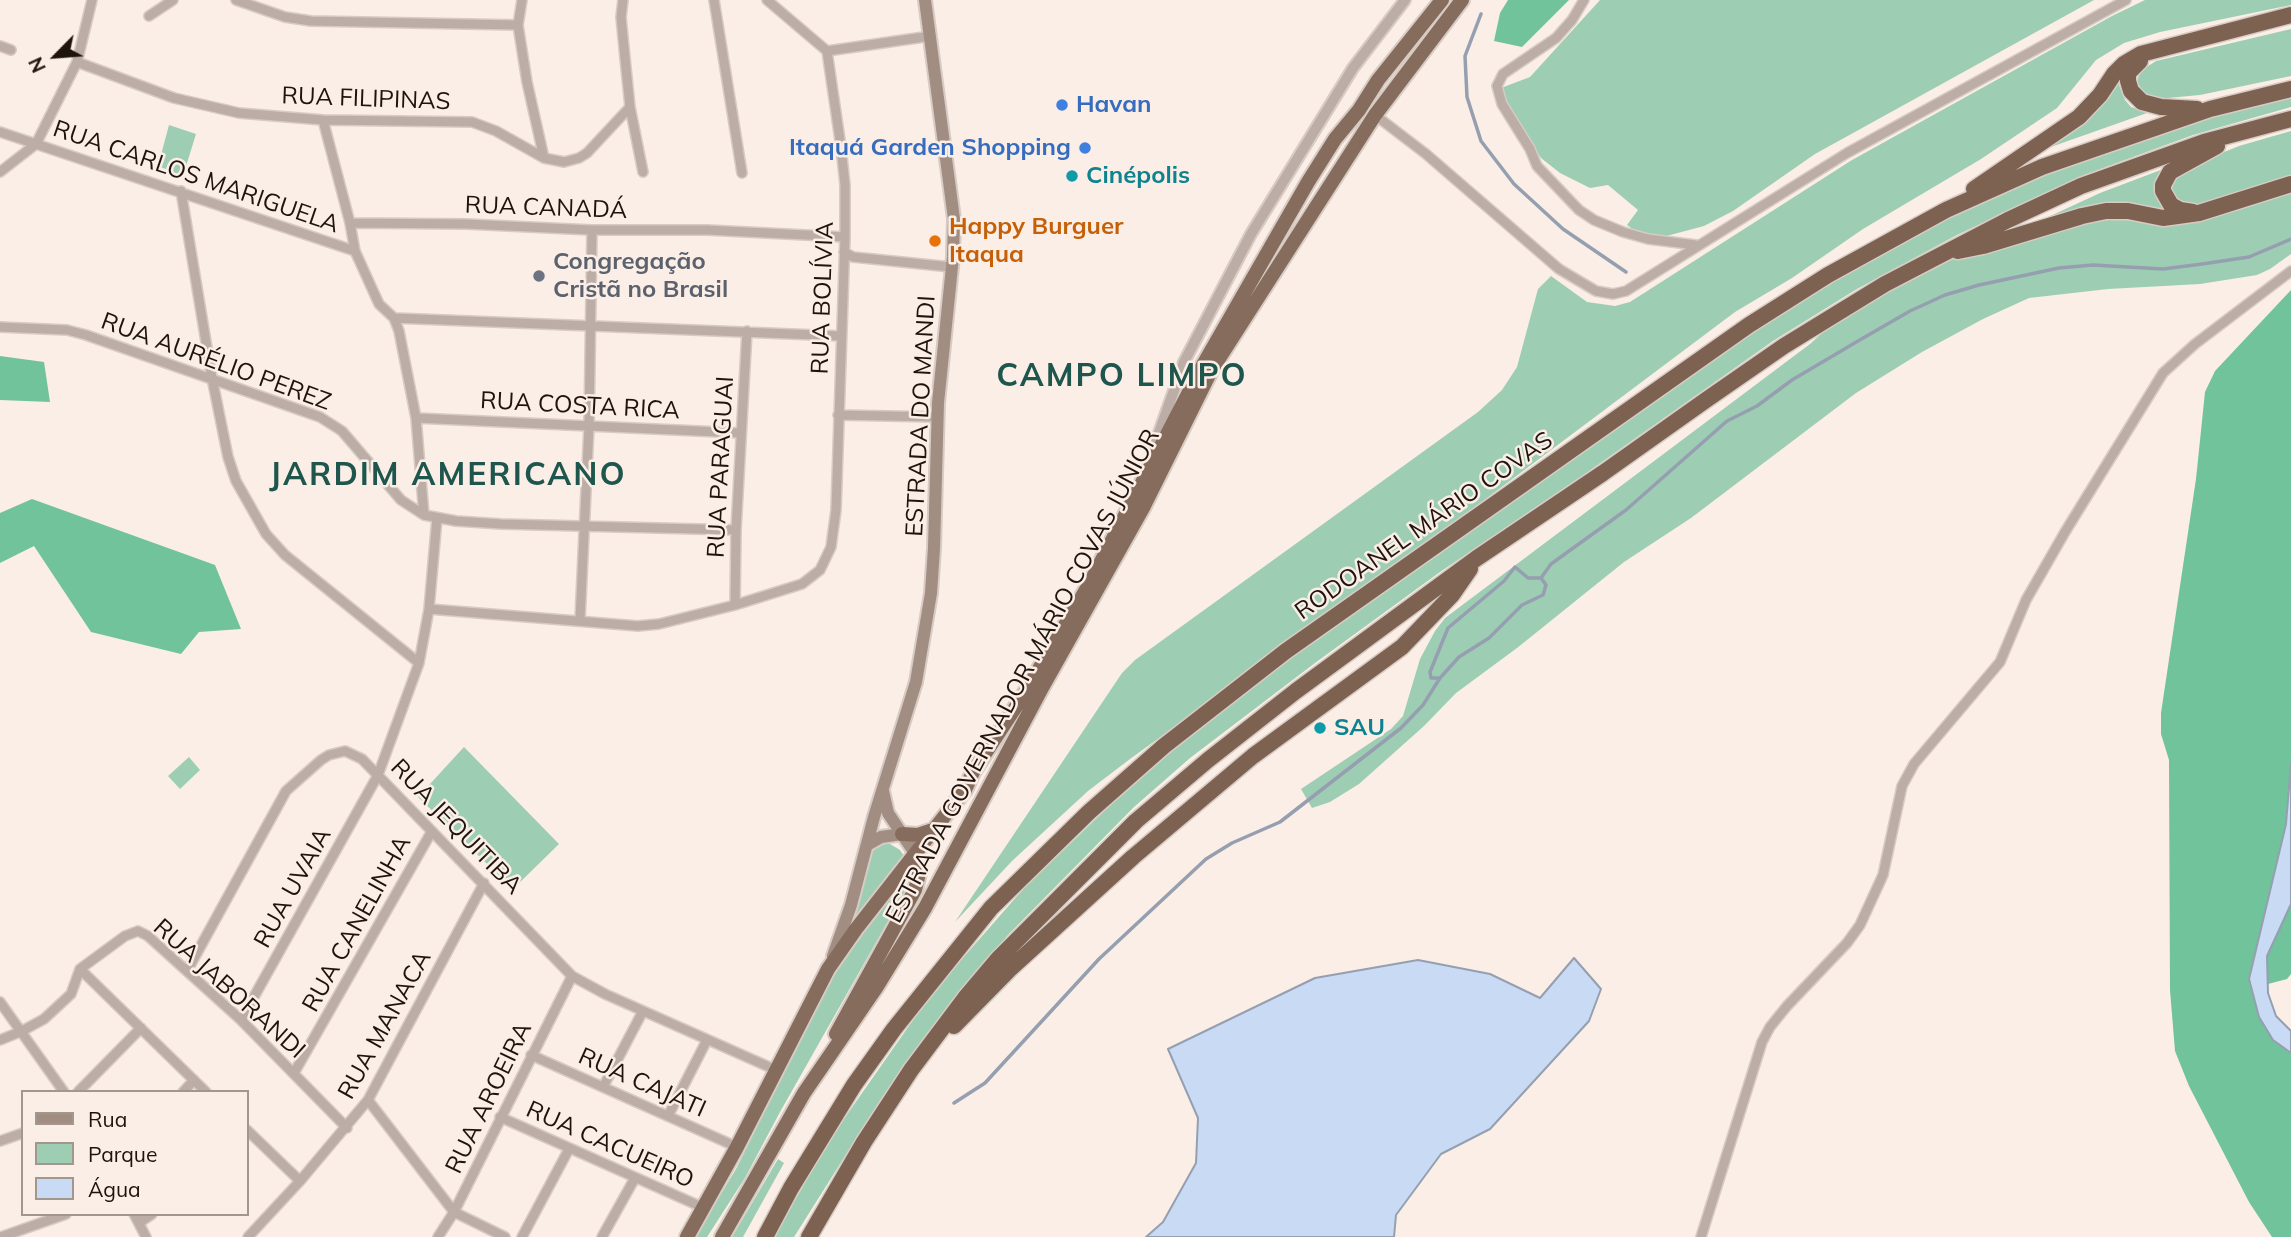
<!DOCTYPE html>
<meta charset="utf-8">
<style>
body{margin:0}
#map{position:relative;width:2291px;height:1237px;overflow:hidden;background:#faeee6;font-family:Mulish,sans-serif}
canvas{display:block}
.legend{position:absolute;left:21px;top:1090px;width:228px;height:126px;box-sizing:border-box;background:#faeee6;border:2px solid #a2978f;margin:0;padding:9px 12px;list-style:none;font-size:21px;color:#1e140d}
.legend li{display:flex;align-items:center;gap:14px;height:35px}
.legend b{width:35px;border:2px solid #a2978f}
.north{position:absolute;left:21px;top:21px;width:70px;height:70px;-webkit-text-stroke:5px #faeee6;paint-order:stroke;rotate:245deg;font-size:19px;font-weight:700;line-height:28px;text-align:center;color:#1e140d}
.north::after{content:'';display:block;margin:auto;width:24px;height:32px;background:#1e140d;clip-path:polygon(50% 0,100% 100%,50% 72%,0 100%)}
</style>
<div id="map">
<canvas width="2291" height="1237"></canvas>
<ul class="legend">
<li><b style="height:9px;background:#a18d82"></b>Rua</li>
<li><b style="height:19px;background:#9dceb4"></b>Parque</li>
<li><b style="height:19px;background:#c8daf4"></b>Água</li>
</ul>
<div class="north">N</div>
</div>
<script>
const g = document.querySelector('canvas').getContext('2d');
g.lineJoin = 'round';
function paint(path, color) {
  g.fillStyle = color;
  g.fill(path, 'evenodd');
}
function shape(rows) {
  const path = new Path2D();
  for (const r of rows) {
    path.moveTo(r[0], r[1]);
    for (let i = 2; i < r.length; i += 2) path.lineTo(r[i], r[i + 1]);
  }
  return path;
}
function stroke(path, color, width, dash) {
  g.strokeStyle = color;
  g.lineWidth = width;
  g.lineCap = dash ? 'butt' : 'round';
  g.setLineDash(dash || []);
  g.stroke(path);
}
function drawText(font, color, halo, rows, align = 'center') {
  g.font = font + ' Mulish,sans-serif';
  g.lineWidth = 5;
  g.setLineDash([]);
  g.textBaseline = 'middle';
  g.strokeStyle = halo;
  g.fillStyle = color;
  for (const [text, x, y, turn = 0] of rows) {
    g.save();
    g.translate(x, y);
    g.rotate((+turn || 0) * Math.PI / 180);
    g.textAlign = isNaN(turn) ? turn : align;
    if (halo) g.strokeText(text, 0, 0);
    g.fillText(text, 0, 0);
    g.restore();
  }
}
const green = shape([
 [1600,0,2094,0,1815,154,1733,211,1704,226,1659,238,1642,236,1627,225,1638,210,1608,185,1590,188,1560,173,1541,158,1505,105,1501,88,1530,77],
 [2145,0,2291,0,2291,5,2160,32,2124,43,2096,60,2057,108,1981,159,1863,229,1792,278,1735,312,1403,561,1130,759,1088,791,1012,861,955,922,1122,673,1135,660,1478,412,1502,390,1517,367,1538,289,1551,276,1587,302,1615,306,1630,302,1852,160,2112,16],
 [2291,29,2291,76,2200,95,2157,99,2145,96,2140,90,2137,82,2139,75,2145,68,2156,61],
 [2117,80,2125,100,2131,107,2147,113,2031,154],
 [2291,94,2291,107,2193,135,2084,175,1957,235,1857,289,1773,341,1582,476,1440,572,1315,663,1190,758,1134,807,1008,935,925,1036,881,1099,794,1237,771,1237,801,1190,825,1146,918,1013,955,967,1025,887,1152,765,1271,671,1795,300,1910,236,2010,186,2202,118],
 [169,125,196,134,183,176,158,166],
 [2291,131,2291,178,2191,207,2178,205,2168,187,2171,180,2192,165,2239,146],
 [2166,168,2159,180,2158,194,2171,217,2117,205,2106,205,2086,210,2124,209,2161,218,2189,219,2291,189,2291,254,2270,269,2257,275,2200,284,2108,289,2029,298,1983,319,1922,352,1856,393,1691,518,1624,562,1517,648,1456,693,1424,726,1359,784,1330,802,1312,808,1301,789,1391,729,1403,716,1420,659,1435,631,1445,618,1810,344,1833,323,1919,272,1969,249,2079,212,2033,224,2100,193],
 [464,747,559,844,513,889,418,797],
 [189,757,200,770,180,789,168,776],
 [884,843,890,844,900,850,904,856,904,862,851,926,869,857,874,850],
 [908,876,904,893,780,1112,745,1178,707,1237,695,1237,736,1169,841,958],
 [778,1159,784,1163,743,1237,732,1237]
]);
const forest = shape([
 [1508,0,1569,0,1522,47,1494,41,1500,13],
 [2291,290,2291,763,2286,824,2249,979,2260,1018,2273,1040,2291,1053,2291,1237,2272,1237,2249,1202,2189,1086,2175,1051,2170,990,2169,760,2161,734,2161,713,2196,479,2205,392,2215,371],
 [0,356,44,362,50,402,0,400],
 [32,499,215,565,241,629,199,632,181,654,91,632,34,546,0,563,0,513],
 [2291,904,2291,974,2287,979,2268,984,2267,956]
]);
const water = shape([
 [2291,763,2291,904,2267,956,2268,993,2276,1016,2291,1031,2291,1053,2273,1040,2259,1017,2249,979,2286,824,2291,763],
 [1574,958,1601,989,1589,1021,1490,1129,1441,1154,1396,1215,1394,1237,1146,1237,1163,1222,1196,1163,1198,1118,1168,1049,1315,978,1418,960,1490,974,1540,998,1574,958]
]);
const stream = shape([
 [1481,14,1465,56,1467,97,1481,141,1514,184,1563,229,1626,272],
 [1440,678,1431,678,1430,672,1448,628,1504,581,1515,567,1528,578,1541,578],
 [954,1103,985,1083,1099,959,1206,859,1232,843,1280,822,1401,728,1423,705,1440,678,1459,657,1489,638,1522,605,1543,595,1546,585,1541,578,1551,564,1626,510,1727,421,1757,406,1792,380,1858,341,1910,311,1945,295,1979,285,2059,268,2093,265,2163,269,2202,264,2249,257,2291,239]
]);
const minor = shape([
 [236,0,285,17,311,21,518,25],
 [522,0,518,25,527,82,544,158],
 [623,0,621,17,625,58,630,107,643,172],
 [714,0,742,173],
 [767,0,827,51,931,36],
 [1584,0,1572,20,1556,38,1503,74,1497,86,1502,104,1530,149,1537,166,1579,210,1594,220,1623,232,1648,239,1696,245],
 [149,16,173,0],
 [0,46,11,50],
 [77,62,174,98,239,113,323,120,472,122,496,131,544,158,564,162,579,158,587,153,630,107],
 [1375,115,1426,154,1559,269,1596,291,1613,294,1626,291,1847,153,2126,0],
 [323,120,350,223,355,251,379,304,394,318,399,331,416,418,424,515],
 [0,132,355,251],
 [0,172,36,144,77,62,92,0],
 [181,191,212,378,228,457,236,481,266,534,285,555,419,663],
 [350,223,466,224,592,230,707,230,845,237],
 [844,252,853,257,951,267],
 [394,318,841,336],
 [0,327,67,330,86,335,320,417,342,431,401,500,424,515,456,521,501,524,736,530],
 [838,415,937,417],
 [416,418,741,433],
 [735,605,736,530,747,331],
 [429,609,638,626,659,624,735,605,802,584,820,570,831,547,836,510,845,237,845,185,841,147,827,51],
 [580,620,589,426,592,230],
 [80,969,206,1092],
 [187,971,286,791,321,760,329,755,345,751,362,759,572,976,605,994,776,1070],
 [0,1002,64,1092],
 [241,1020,378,775,419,663,429,609,437,518],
 [0,1040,22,1031,44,1019,71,994,80,969,125,936,138,931,148,936,241,1020,347,1128],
 [531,1055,737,1147],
 [294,1073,432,831],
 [603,1087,643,1011],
 [78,1092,141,1028],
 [183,1092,194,1080],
 [368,1100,454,1212,505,1237],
 [668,1116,707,1040],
 [500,1117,704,1208],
 [247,1130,300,1181],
 [0,1141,23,1133],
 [134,1214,146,1237],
 [139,1223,152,1214],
 [1,1237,66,1214],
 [248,1237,300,1181,368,1100,484,883],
 [438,1237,454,1212,572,976],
 [522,1237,569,1149],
 [602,1237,635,1178],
 [1701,1237,1762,1042,1770,1027,1787,1006,1847,943,1860,925,1883,875,1902,786,1914,764,2000,662,2026,600,2065,532,2163,373,2195,344,2291,271]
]);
const tertiary = shape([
 [1154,447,1184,362,1251,234,1353,68,1405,0]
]);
const secondary = shape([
 [883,791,888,813,916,855],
 [867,845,881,837,902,834],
 [833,956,851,905,874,817,916,682,931,593,934,548,938,403,953,257,954,219,925,0]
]);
const trunk = shape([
 [902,834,918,835,936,829],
 [836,1034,915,890,920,869,916,855],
 [687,1237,737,1147,828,969,856,929,965,790,973,772,1023,696,1090,583,1203,365,1308,182,1335,139,1359,110,1378,80,1442,0],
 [722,1237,804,1093,876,988,925,908,1043,686,1144,506,1211,371,1375,115,1462,0]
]);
const motorway = shape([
 [2140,61,2128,73,2128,81,2131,91,2142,102,2161,107,2197,109],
 [1974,189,2079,117,2100,95,2114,74,2124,64,2141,54,2291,15],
 [2193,212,2180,210,2171,205,2163,191,2163,185,2170,172,2217,146],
 [1958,251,1983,246,2082,216,2106,211,2128,211,2163,218,2199,213,2291,184],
 [954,1026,1011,968,1133,857,1253,756,1402,647,1452,595,1470,569],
 [765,1237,791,1188,854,1085,894,1029,991,908,1089,812,1164,746,1286,651,1749,325,1828,275,1946,210,2042,167,2210,109,2291,89],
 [809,1237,864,1142,911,1070,965,998,998,959,1136,821,1208,760,1296,691,1477,558,1603,473,1706,400,1784,346,1885,284,2008,220,2081,186,2204,142,2291,119]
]);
const markers = [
 [1062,105,7,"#3f7fe0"],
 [1085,148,7,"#3f7fe0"],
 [1072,176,7,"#0f9aa8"],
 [935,241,7,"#e8710a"],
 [539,276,7,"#6b7280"],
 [1320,728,7,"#0f9aa8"]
];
const streetNames = [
 ["RUA FILIPINAS",366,99,2],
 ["RUA CARLOS MARIGUELA",196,177,19],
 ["RUA CANADÁ",546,208,2],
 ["RUA BOLÍVIA",823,298,-88],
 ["RUA AURÉLIO PEREZ",216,362,20],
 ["RUA COSTA RICA",580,406,3],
 ["ESTRADA DO MANDI",921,416,-87],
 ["RUA PARAGUAI",721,467,-87],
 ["RODOANEL MÁRIO COVAS",1424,526,-35],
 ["ESTRADA GOVERNADOR MÁRIO COVAS JÚNIOR",1023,676,-62],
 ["RUA JEQUITIBA",456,827,46],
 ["RUA UVAIA",293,888,-61],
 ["RUA CANELINHA",357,924,-61],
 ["RUA JABORANDI",229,989,42],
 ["RUA MANACA",385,1025,-61],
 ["RUA CAJATI",642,1083,24],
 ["RUA AROEIRA",489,1098,-64],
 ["RUA CACUEIRO",610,1145,24]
];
const shopNames = [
 ["Havan",1076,105],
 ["Itaquá Garden Shopping",1071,148,"right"]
];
const cultureNames = [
 ["Cinépolis",1086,176],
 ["SAU",1334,728]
];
const foodNames = [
 ["Happy Burguer",949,227],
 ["Itaqua",949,255]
];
const worshipNames = [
 ["Congregação",553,262],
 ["Cristã no Brasil",553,290]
];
const districtNames = [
 ["CAMPO LIMPO",1122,376],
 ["JARDIM AMERICANO",448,475]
];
paint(green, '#9dceb4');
paint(forest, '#70c39b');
paint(water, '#c8daf4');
stroke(water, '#959faf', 2);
stroke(stream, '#959faf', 3.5);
stroke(minor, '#d7cbc3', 12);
stroke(tertiary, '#d7cbc3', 14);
stroke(secondary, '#d7cbc3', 16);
stroke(trunk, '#d7cbc3', 18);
stroke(motorway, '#d7cbc3', 19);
stroke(minor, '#bcaea6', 9);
stroke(tertiary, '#bcaea6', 10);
stroke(secondary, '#a18d82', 12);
stroke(trunk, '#866c5d', 14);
stroke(motorway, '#7d6252', 16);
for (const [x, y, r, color] of markers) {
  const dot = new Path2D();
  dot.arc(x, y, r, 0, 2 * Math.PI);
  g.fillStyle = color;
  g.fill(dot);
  stroke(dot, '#faeee6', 2.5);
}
drawText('24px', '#1e140d', '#faeee6', streetNames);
drawText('bold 24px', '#366cbe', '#faeee6', shopNames, 'left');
drawText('bold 24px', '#0d838f', '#faeee6', cultureNames, 'left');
drawText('bold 24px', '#c56008', '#faeee6', foodNames, 'left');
drawText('bold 24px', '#5b616d', '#faeee6', worshipNames, 'left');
g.letterSpacing = '2px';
drawText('bold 32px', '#1e564d', '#faeee6', districtNames);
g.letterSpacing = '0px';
</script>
